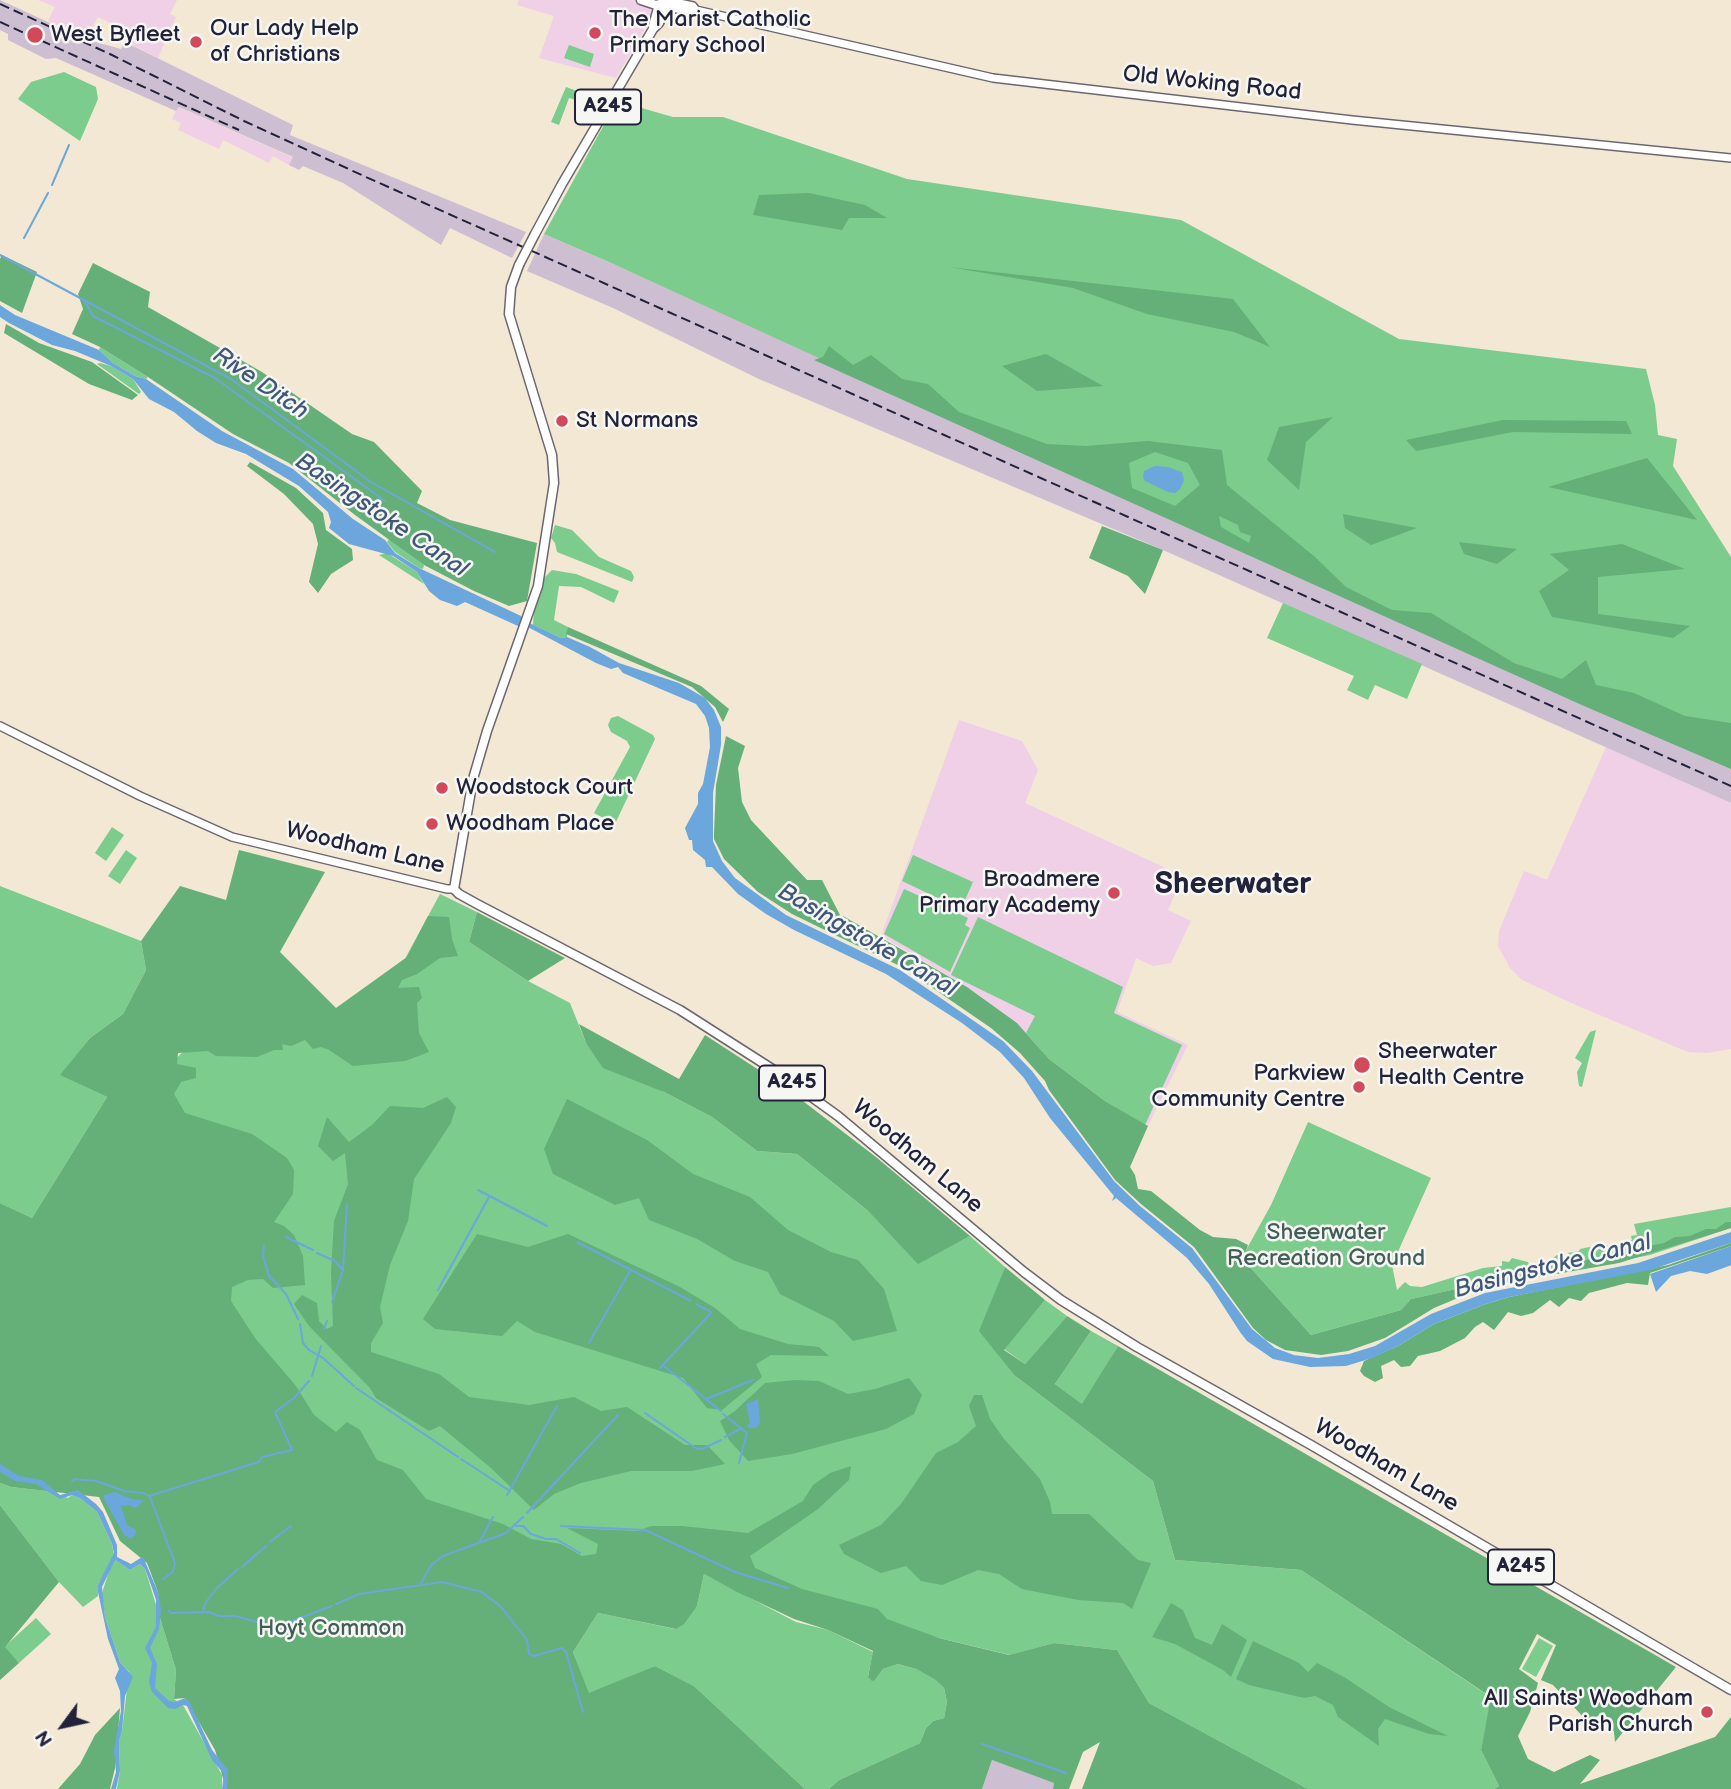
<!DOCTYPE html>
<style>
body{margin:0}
#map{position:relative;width:1731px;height:1789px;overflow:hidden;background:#f2e8d4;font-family:"Balsamiq Sans",sans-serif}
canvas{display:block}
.north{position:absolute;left:28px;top:1691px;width:70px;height:70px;-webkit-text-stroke:5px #f6f6f2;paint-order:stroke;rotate:237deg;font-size:19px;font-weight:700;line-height:28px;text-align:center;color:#22223b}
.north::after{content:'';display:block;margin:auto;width:24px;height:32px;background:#22223b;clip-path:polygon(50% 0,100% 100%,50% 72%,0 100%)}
</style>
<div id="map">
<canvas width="1731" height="1789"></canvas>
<div class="north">N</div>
</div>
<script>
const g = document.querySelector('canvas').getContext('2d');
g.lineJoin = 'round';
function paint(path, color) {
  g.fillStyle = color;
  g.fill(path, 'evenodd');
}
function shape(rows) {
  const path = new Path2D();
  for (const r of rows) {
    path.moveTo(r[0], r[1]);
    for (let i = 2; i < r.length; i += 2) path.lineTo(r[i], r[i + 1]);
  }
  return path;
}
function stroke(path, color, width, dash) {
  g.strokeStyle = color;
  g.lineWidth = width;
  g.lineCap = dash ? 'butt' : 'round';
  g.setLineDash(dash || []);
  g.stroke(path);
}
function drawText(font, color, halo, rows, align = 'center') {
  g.font = font + ' "Balsamiq Sans",sans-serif';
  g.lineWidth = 5;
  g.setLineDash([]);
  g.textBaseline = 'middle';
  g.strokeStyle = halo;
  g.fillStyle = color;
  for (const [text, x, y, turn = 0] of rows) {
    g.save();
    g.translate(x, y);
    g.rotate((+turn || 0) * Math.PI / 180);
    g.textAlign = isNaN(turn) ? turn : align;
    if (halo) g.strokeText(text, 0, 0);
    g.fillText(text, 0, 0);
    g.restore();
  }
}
const built = shape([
 [38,0,177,0,170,14,176,17,158,58,123,40,125,30,98,17,86,39,48,21,55,7],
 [519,0,634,0,648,5,653,12,652,17,616,78,539,58,554,16,517,5],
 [178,107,294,158,289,165,273,156,269,163,223,140,219,149,178,130,181,123,172,119],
 [959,720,1022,741,1038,770,1025,803,1183,876,1168,910,1191,921,1171,963,1153,966,1136,958,1117,1012,1188,1045,1148,1126,1049,1059,1017,1023,967,987,881,936],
 [1606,747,1731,803,1731,1049,1707,1053,1688,1052,1578,1006,1522,980,1510,968,1498,946,1499,931,1524,871,1547,880]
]);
const industrial = shape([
 [0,0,85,39,121,49,125,42,293,125,290,135,526,232,512,258,450,228,441,245,343,183,303,166,299,170,289,165,293,157,179,107,176,111,56,58,46,59,8,40,8,34,0,30],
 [544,234,609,262,1731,766,1731,803,1163,550,759,379,613,308,527,271],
 [992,1760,1055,1783,1053,1789,982,1789]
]);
const green = shape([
 [569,45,594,54,590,67,564,58],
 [64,72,96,87,98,99,80,141,18,99,31,82],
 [566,87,596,98,593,105,569,98,559,125,551,122],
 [617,101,673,117,723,117,907,179,1181,220,1399,339,1646,369,1655,405,1658,435,1677,439,1673,466,1731,557,1731,766,1226,544,609,262,544,234],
 [100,347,148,377,146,379,135,376,113,363,99,350],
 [100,363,111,366,133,379,141,392,139,394,97,364],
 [555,525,572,530,599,557,631,571,634,577,632,582,557,552,555,543,551,538],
 [389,539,424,565,423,569,419,568,395,552,387,542],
 [387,553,417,572,424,584,379,555],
 [552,570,576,574,619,591,614,603,581,587,559,586,554,620,568,627,567,637,561,638,533,625,534,609,545,577],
 [1283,603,1422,664,1407,699,1375,685,1368,700,1347,690,1354,676,1267,638],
 [618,716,653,735,655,739,615,824,594,813,630,747,627,741,611,732,608,725,611,718],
 [112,827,124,835,106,861,95,853],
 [126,850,137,858,120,884,108,876],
 [913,855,973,882,961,909,902,881],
 [0,886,141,941,146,970,123,1014,90,1038,61,1075,107,1097,32,1218,0,1203],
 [904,889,968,918,965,925,970,928,950,972,884,934],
 [440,894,477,912,469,942,528,981,570,1003,586,1043,664,1092,712,1117,757,1151,797,1154,867,1210,918,1263,970,1236,1005,1267,980,1331,1014,1375,1153,1481,1175,1560,1301,1570,1492,1698,1481,1750,1499,1786,1494,1789,1308,1789,1149,1703,1117,1650,1054,1643,1010,1655,798,1604,642,1534,594,1560,354,1501,219,1298,124,1108,186,1049,243,989,362,1038],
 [978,917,1123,987,1114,1013,1182,1045,1145,1125,1105,1101,1049,1059,1026,1033,1035,1016,951,975],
 [1596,1030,1582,1087,1579,1086,1577,1072,1582,1063,1575,1058,1590,1032],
 [1308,1122,1431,1178,1392,1265,1397,1290,1405,1282,1410,1286,1422,1287,1483,1268,1502,1266,1502,1261,1509,1262,1512,1258,1528,1262,1531,1270,1530,1273,1411,1299,1401,1310,1311,1335,1249,1266,1245,1252,1271,1205],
 [1731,1207,1731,1228,1650,1255,1550,1275,1548,1262,1557,1255,1569,1256,1568,1253,1579,1251,1580,1249,1599,1245,1600,1247,1632,1240,1631,1236,1637,1235,1634,1224],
 [1045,1300,1067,1316,1025,1364,1004,1349],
 [1091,1331,1118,1346,1083,1405,1055,1384],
 [0,1483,11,1487,47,1491,68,1498,72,1495,81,1499,97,1512,112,1544,115,1560,130,1570,140,1564,145,1569,176,1670,174,1699,183,1705,222,1775,222,1789,117,1789,120,1771,119,1742,122,1731,129,1672,120,1662,105,1617,102,1593,112,1562,98,1585,98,1596,83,1607,59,1582,0,1505],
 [704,1574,796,1622,828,1630,873,1652,868,1676,875,1680,883,1669,898,1664,916,1669,937,1680,944,1688,947,1702,944,1718,933,1721,926,1728,920,1743,839,1780,829,1789,805,1789,694,1686,655,1666,589,1694,573,1652,598,1613,675,1629,697,1606],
 [36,1618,51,1634,19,1663,4,1647],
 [1539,1638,1553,1646,1536,1677,1522,1669]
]);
const forest = shape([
 [809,193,865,205,887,218,849,218,842,230,753,215,759,195],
 [2,255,37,272,22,313,0,301,0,259],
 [93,263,150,292,148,307,262,372,352,434,374,442,422,491,417,503,450,520,537,543,527,601,509,606,474,591,424,565,355,515,289,463,233,434,148,377,100,347,72,334,83,309,78,294],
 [949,267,1233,299,1270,347,1234,332,1147,314,1073,288],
 [6,324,39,343,92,362,138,395,132,400,89,384,4,333],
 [829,346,853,365,871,355,902,379,928,384,959,412,1047,444,1086,446,1148,441,1222,450,1227,485,1315,557,1346,587,1392,610,1431,613,1514,663,1562,679,1586,660,1596,685,1634,693,1685,716,1731,723,1731,769,1584,706,814,360,823,357],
 [1155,452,1188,463,1200,485,1175,506,1132,488,1129,463],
 [1219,516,1238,525,1240,532,1251,536,1249,543,1221,527],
 [1046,354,1103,386,1037,391,1002,366],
 [1333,417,1306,442,1299,490,1267,460,1279,427],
 [1503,420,1626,421,1632,434,1513,432,1416,451,1406,440],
 [1647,458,1697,520,1548,487],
 [250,462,296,488,323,513,326,530,352,549,353,560,331,574,318,593,309,582,318,544,313,524,284,494,247,466],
 [1343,514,1417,528,1371,545,1345,528],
 [1102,526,1163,550,1145,594,1128,576,1089,558],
 [1459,542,1517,549,1497,564,1464,554],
 [1622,544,1685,569,1598,577,1598,614,1690,626,1673,638,1552,617,1539,591,1569,570,1550,554],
 [568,627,701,686,729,709,723,722,715,707,692,687,566,634],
 [726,736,745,746,738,768,742,802,751,820,807,880,822,880,840,915,831,933,792,914,758,892,724,859,714,839,714,833,716,785],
 [239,850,325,872,280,952,336,1008,407,957,428,916,449,917,452,939,458,956,440,958,417,974,402,980,398,988,419,987,422,998,417,1003,419,1033,429,1052,405,1061,353,1066,329,1050,321,1047,313,1049,305,1040,291,1046,282,1044,283,1050,274,1050,257,1057,216,1056,208,1051,178,1053,177,1064,196,1068,196,1078,181,1082,174,1094,185,1113,252,1134,287,1158,294,1170,293,1194,274,1222,284,1226,294,1235,303,1256,305,1285,273,1288,263,1279,248,1280,232,1287,231,1301,255,1338,296,1386,314,1415,336,1432,347,1422,360,1430,377,1460,403,1470,426,1499,503,1524,531,1539,561,1544,582,1556,596,1554,598,1544,567,1528,638,1531,651,1526,682,1526,748,1533,803,1501,813,1485,830,1473,851,1466,849,1480,818,1509,750,1556,755,1568,802,1589,878,1609,887,1619,939,1638,1009,1655,1054,1643,1117,1650,1149,1703,1308,1789,1082,1789,1100,1742,1083,1752,1069,1789,1053,1789,1054,1783,992,1760,982,1789,829,1789,839,1780,920,1743,926,1728,933,1721,944,1718,947,1702,944,1688,936,1680,916,1669,898,1664,883,1669,875,1680,872,1681,868,1677,873,1651,828,1630,794,1619,737,1592,704,1574,697,1606,684,1624,676,1629,598,1613,573,1652,589,1693,655,1666,694,1686,805,1789,226,1789,215,1750,185,1698,174,1699,176,1670,160,1618,158,1592,147,1563,120,1541,99,1497,11,1487,0,1483,0,1203,32,1218,107,1097,60,1075,90,1038,123,1014,146,970,141,941,180,886,226,900],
 [477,912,565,958,528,981,469,942],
 [843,916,967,987,1017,1023,1049,1059,1105,1101,1148,1126,1130,1167,1135,1175,1138,1189,1151,1191,1200,1230,1213,1237,1236,1239,1248,1245,1245,1253,1249,1266,1311,1335,1401,1310,1411,1299,1609,1255,1619,1258,1621,1252,1664,1243,1675,1237,1690,1236,1706,1229,1716,1229,1726,1222,1731,1222,1731,1228,1619,1263,1505,1283,1472,1292,1434,1308,1385,1338,1348,1351,1321,1355,1285,1350,1266,1340,1253,1328,1194,1247,1141,1204,1115,1180,1049,1090,1045,1081,1020,1053,991,1028,902,967,833,934],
 [579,1024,679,1079,705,1035,782,1085,876,1157,970,1236,918,1264,867,1210,797,1154,757,1151,712,1117,664,1092,603,1068,586,1043],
 [447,1097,456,1107,451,1123,414,1179,408,1221,390,1265,380,1307,383,1323,371,1343,371,1352,439,1374,469,1397,529,1405,574,1397,601,1411,627,1407,685,1445,707,1445,725,1464,692,1471,631,1471,581,1483,554,1494,534,1510,491,1468,440,1426,429,1431,376,1398,370,1388,309,1326,294,1304,302,1295,317,1303,319,1321,327,1329,333,1326,331,1272,334,1221,348,1184,345,1153,333,1161,318,1146,327,1117,349,1142,372,1125,390,1106,423,1108],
 [567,1099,647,1140,693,1174,750,1197,788,1230,831,1252,858,1260,884,1289,897,1331,853,1341,834,1321,780,1294,768,1272,735,1261,697,1239,649,1220,639,1198,615,1205,553,1174,544,1149],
 [477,1234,528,1247,568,1234,680,1287,715,1308,740,1329,788,1344,819,1347,829,1356,771,1355,756,1364,762,1377,722,1410,707,1408,683,1378,535,1332,517,1321,502,1336,435,1329,423,1319],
 [1731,1243,1731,1246,1650,1273,1648,1285,1627,1283,1589,1293,1581,1301,1569,1298,1559,1307,1550,1300,1533,1313,1521,1316,1508,1312,1494,1330,1483,1322,1475,1327,1465,1338,1440,1351,1418,1356,1410,1366,1401,1367,1394,1360,1381,1366,1383,1378,1375,1382,1364,1376,1360,1371,1364,1361,1398,1346,1434,1324,1483,1305,1509,1297,1668,1265],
 [1005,1267,1045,1300,1004,1350,1025,1364,1067,1316,1091,1331,1055,1384,1082,1404,1118,1346,1676,1667,1615,1742,1614,1732,1604,1712,1588,1722,1553,1685,1541,1680,1556,1645,1537,1634,1519,1669,1538,1683,1530,1712,1518,1736,1528,1759,1554,1772,1590,1755,1600,1760,1580,1784,1715,1737,1731,1717,1731,1789,1494,1789,1499,1786,1481,1750,1491,1697,1301,1570,1175,1560,1153,1481,1014,1375,979,1331],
 [909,1378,922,1395,914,1414,886,1429,792,1454,748,1461,729,1440,720,1421,735,1411,765,1383,796,1380,819,1381,848,1394,875,1389],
 [974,1395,982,1395,990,1419,1004,1439,1040,1479,1050,1502,1052,1514,1089,1514,1138,1560,1151,1563,1132,1609,1123,1603,1078,1600,1022,1589,999,1574,978,1570,942,1585,921,1581,906,1566,881,1573,844,1554,839,1545,881,1525,901,1504,936,1453,958,1442,976,1426,969,1406],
 [0,1505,59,1582,5,1647,19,1663,0,1680],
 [1171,1603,1183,1610,1195,1638,1212,1645,1222,1624,1247,1640,1231,1677,1223,1670,1175,1644,1152,1637],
 [1253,1641,1299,1663,1308,1672,1317,1663,1344,1677,1389,1707,1448,1736,1429,1734,1385,1719,1378,1729,1379,1746,1338,1717,1333,1705,1315,1696,1304,1698,1249,1685,1236,1679],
 [120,1708,115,1768,110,1789,58,1789,80,1764,95,1735]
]);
const water = shape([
 [0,305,15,315,99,350,113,363,135,376,146,379,222,431,293,469,353,519,385,540,395,553,419,568,521,616,525,621,561,638,567,637,590,647,619,663,679,683,705,698,714,710,721,727,721,745,713,793,713,841,722,861,735,878,786,915,900,970,1003,1041,1032,1071,1114,1181,1140,1206,1192,1248,1252,1329,1275,1348,1294,1355,1318,1358,1349,1354,1375,1346,1431,1314,1485,1293,1638,1263,1731,1232,1731,1243,1650,1270,1509,1297,1483,1305,1434,1324,1398,1346,1372,1358,1346,1366,1310,1367,1273,1359,1247,1341,1240,1332,1209,1284,1187,1258,1116,1198,1112,1201,1114,1196,1050,1118,1024,1078,1000,1052,962,1023,886,974,794,930,766,914,738,894,712,867,706,867,705,860,693,850,692,840,689,840,685,828,698,804,698,793,703,784,710,747,709,728,705,716,696,704,623,673,618,667,611,669,596,663,524,625,518,626,465,602,457,606,440,600,429,591,417,572,393,556,349,544,329,528,331,522,328,512,299,486,246,454,216,443,197,431,174,412,149,399,133,379,111,366,75,351,52,345,9,323,0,317],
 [1155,466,1168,467,1182,472,1184,480,1180,489,1175,493,1168,492,1145,481,1143,477,1144,471],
 [1731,1246,1731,1265,1729,1266,1707,1274,1690,1271,1671,1276,1656,1292,1650,1274],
 [758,1399,760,1424,755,1428,750,1428,746,1426,750,1423,746,1404],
 [0,1464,19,1476,42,1480,60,1495,78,1490,96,1504,103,1512,117,1545,117,1557,131,1564,142,1557,144,1559,158,1592,161,1609,159,1629,150,1648,157,1664,155,1688,169,1701,175,1702,185,1698,189,1701,212,1750,228,1770,227,1789,222,1789,224,1774,212,1760,187,1706,183,1705,175,1709,168,1708,152,1692,149,1682,152,1663,145,1648,156,1627,156,1600,152,1588,145,1569,140,1564,130,1570,115,1560,102,1587,105,1617,120,1662,133,1677,125,1696,122,1731,119,1742,120,1771,116,1789,111,1789,116,1772,114,1750,121,1711,120,1691,115,1678,119,1669,108,1639,98,1592,98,1585,114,1553,112,1544,97,1512,81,1499,72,1495,60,1499,36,1484,15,1481,0,1472],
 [115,1492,132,1499,143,1500,138,1507,134,1508,130,1505,121,1506,127,1525,136,1530,135,1535,131,1539,124,1535,103,1497,104,1495]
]);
const stream = shape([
 [52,185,69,145],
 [24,238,48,193],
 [0,255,231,379,371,482,495,552],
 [85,302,93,316,215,378,385,501],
 [478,1190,547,1226],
 [286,1237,313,1250],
 [577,1242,691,1301],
 [264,1246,263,1256,269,1276,286,1294,298,1319],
 [317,1253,335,1261,342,1269],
 [438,1290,489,1197],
 [332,1302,343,1270,347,1204],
 [696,1304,711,1312],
 [300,1324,303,1343,309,1350,323,1358,354,1386],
 [324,1329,327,1321],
 [589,1343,630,1271],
 [664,1366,721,1411],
 [660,1368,711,1313],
 [312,1376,321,1346],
 [356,1388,458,1457],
 [706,1399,753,1380],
 [645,1413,697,1449,702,1449,721,1440],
 [723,1414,747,1433,739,1463],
 [725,1437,742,1428],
 [461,1459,510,1491],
 [72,1482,74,1479,96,1481,124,1491,144,1493,149,1496,252,1464,259,1462,262,1457,292,1450,275,1412,295,1397,309,1381],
 [507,1495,557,1406],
 [150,1497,175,1563,173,1572,163,1579],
 [527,1513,618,1415],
 [516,1526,523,1526,531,1534,546,1539,556,1539,580,1553],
 [561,1526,645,1530,735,1572,788,1588],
 [480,1541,493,1517],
 [270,1542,291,1526],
 [242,1567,266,1546],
 [421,1583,432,1564,443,1556,506,1533,523,1517],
 [336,1604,359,1594,442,1582,482,1592,501,1607,527,1640,529,1654,534,1656,562,1648,566,1652,583,1712],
 [169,1611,171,1613,209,1612,219,1616,235,1616,276,1627,332,1606],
 [203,1611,206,1602,217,1588,238,1569],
 [982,1744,1066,1773]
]);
const secondary = shape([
 [663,3,671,1,693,6,696,10,993,78,1352,120,1731,158],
 [663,3,670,8,691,11,696,10],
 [0,726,140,796,232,837,447,889,454,889]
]);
const primary = shape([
 [641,0,656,5,663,3],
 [653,26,658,8,663,3],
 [535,234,562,184,653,29,659,23,665,11,663,3],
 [519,265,511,287,509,314,552,455,554,483,538,586,487,731,473,779,454,889,459,894,479,905,680,1010,777,1072,838,1116,1024,1272,1061,1300,1137,1347,1311,1445,1731,1690]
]);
const rail = shape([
 [0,4,112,55,244,121,366,177,1731,786],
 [0,22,239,130]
]);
const primaryBridge = shape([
 [519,265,535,234]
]);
const markers = [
 [595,33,7,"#d1495b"],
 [35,35,9,"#d1495b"],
 [196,42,7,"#d1495b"],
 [562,421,7,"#d1495b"],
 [442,788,7,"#d1495b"],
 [432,824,7,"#d1495b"],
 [1114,893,7,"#d1495b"],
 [1362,1065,9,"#d1495b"],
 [1359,1087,7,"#d1495b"],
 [1707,1712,7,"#d1495b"]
];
const shields = [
 [608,107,66],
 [792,1083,66],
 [1521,1567,66]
];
const shieldNames = [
 ["A245",608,107],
 ["A245",792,1083],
 ["A245",1521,1567]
];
const poiNames = [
 ["The Marist Catholic",609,20],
 ["Primary School",609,46],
 ["Our Lady Help",210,29],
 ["of Christians",210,55],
 ["West Byfleet",51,35],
 ["St Normans",576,421],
 ["Woodstock Court",456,788],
 ["Woodham Place",446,824],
 ["Broadmere",1100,880,"right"],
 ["Primary Academy",1100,906,"right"],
 ["Sheerwater",1378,1052],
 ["Health Centre",1378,1078],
 ["Parkview",1345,1074,"right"],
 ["Community Centre",1345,1100,"right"],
 ["All Saints' Woodham",1693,1699,"right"],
 ["Parish Church",1693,1725,"right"]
];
const streetNames = [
 ["Old Woking Road",1212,84,6],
 ["Woodham Lane",365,849,13],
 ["Woodham Lane",917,1157,40],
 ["Woodham Lane",1386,1466,30]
];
const parkNames = [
 ["Sheerwater",1326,1233],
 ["Recreation Ground",1326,1259],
 ["Hoyt Common",331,1629]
];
const waterNames = [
 ["Rive Ditch",260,384,34],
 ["Basingstoke Canal",381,516,34],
 ["Basingstoke Canal",867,941,30],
 ["Basingstoke Canal",1553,1267,-14]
];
const districtNames = [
 ["Sheerwater",1233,885]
];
paint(built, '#efd0e6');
paint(industrial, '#cdbed2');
paint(green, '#7bcc8d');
paint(forest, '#64b078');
paint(water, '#6ba7dc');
stroke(stream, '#6ba7dc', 2);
stroke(secondary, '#6b6771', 10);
stroke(primary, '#6b6771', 11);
stroke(secondary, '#fff', 7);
stroke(primary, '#fff', 8);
stroke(rail, '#22223b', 2, [10, 5]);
stroke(primaryBridge, '#6b6771', 11, []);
stroke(primaryBridge, '#fff', 8);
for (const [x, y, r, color] of markers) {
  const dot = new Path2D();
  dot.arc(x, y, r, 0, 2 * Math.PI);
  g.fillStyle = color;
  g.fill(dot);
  stroke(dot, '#f6f6f2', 2.5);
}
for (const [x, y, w] of shields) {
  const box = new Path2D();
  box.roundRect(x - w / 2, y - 17.5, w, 35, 5);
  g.fillStyle = '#f6f6f2';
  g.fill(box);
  stroke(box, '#22223b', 2);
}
drawText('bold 21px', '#22223b', null, shieldNames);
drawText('23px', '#22223b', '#f6f6f2', poiNames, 'left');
drawText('23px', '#22223b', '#f6f6f2', streetNames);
drawText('23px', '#415e58', '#f6f6f2', parkNames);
drawText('italic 24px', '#3f577b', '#f6f6f2', waterNames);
drawText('bold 30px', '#22223b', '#f6f6f2', districtNames);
</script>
